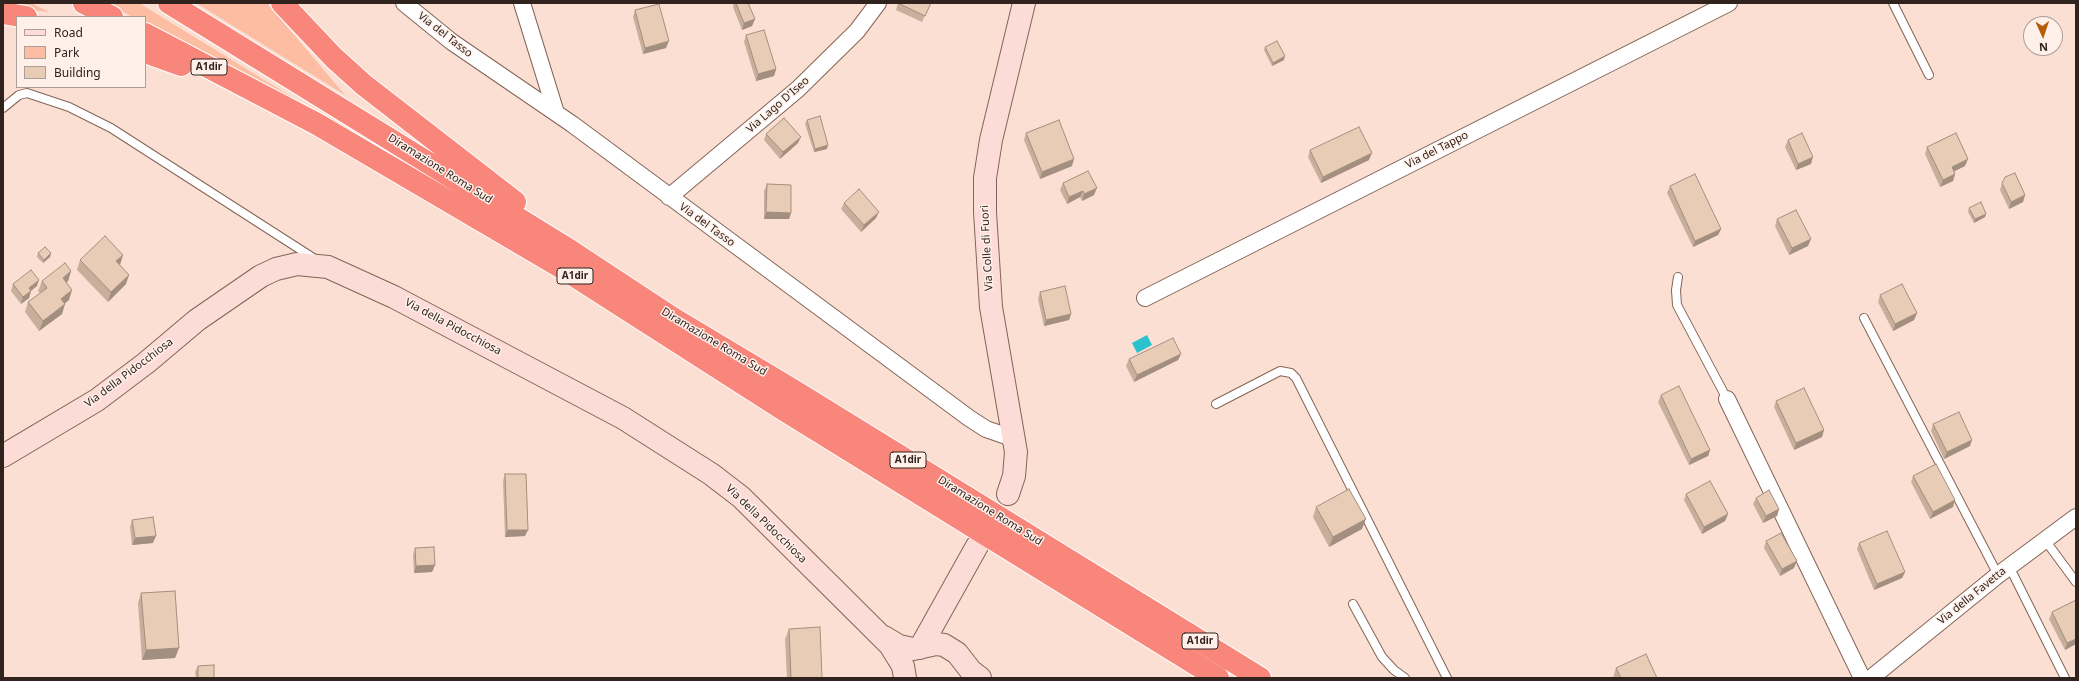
<!DOCTYPE html>
<style>
body{margin:0}
#map{position:relative;width:2079px;height:681px;overflow:hidden;background:#fcdfd3;font-family:"Noto Sans",sans-serif}
canvas{display:block}
.frame{position:absolute;inset:0;border:4px solid #30231d;pointer-events:none}
.legend{position:absolute;left:16px;top:16px;width:130px;height:72px;box-sizing:border-box;background:#fff0ea;border:1px solid #ac9e98;margin:0;padding:5px 7px;list-style:none;font-size:12px;color:#30231d}
.legend li{display:flex;align-items:center;gap:8px;height:20px}
.legend b{width:20px;border:1px solid #ac9e98}
.north{position:absolute;left:2023px;top:16px;width:40px;height:40px;box-sizing:border-box;background:#fff0ea;border:1px solid #ac9e98;border-radius:50%;rotate:177deg;font-size:11px;font-weight:700;line-height:16px;text-align:center;color:#30231d}
.north::after{content:'';display:block;margin:auto;width:14px;height:18px;background:#b85b05;clip-path:polygon(50% 0,100% 100%,50% 72%,0 100%)}
</style>
<div id="map">
<canvas width="2079" height="681"></canvas>
<div class="frame"></div>
<ul class="legend">
<li><b style="height:5px;background:#fddbd7"></b>Road</li>
<li><b style="height:11px;background:#fcbda2"></b>Park</li>
<li><b style="height:11px;background:#e9ccb5"></b>Building</li>
</ul>
<div class="north">N</div>
</div>
<script>
const g = document.querySelector('canvas').getContext('2d');
g.lineJoin = 'round';
function paint(path, color) {
  g.fillStyle = color;
  g.fill(path, 'evenodd');
}
function shape(rows) {
  const path = new Path2D();
  for (const r of rows) {
    path.moveTo(r[0], r[1]);
    for (let i = 2; i < r.length; i += 2) path.lineTo(r[i], r[i + 1]);
  }
  return path;
}
function stroke(path, color, width, dash) {
  g.strokeStyle = color;
  g.lineWidth = width;
  g.lineCap = dash ? 'butt' : 'round';
  g.setLineDash(dash || []);
  g.stroke(path);
}
function drawText(font, color, halo, rows, align = 'center') {
  g.font = font + ' "Noto Sans",sans-serif';
  g.lineWidth = 3;
  g.setLineDash([]);
  g.textBaseline = 'middle';
  g.strokeStyle = halo;
  g.fillStyle = color;
  for (const [text, x, y, turn = 0] of rows) {
    g.save();
    g.translate(x, y);
    g.rotate((+turn || 0) * Math.PI / 180);
    g.textAlign = isNaN(turn) ? turn : align;
    if (halo) g.strokeText(text, 0, 0);
    g.fillText(text, 0, 0);
    g.restore();
  }
}
const green = shape([
 [3,3,31,3,50,12,3,7],
 [106,3,139,3,354,135,145,23,145,17,133,17],
 [196,3,267,3,345,95]
]);
const water = shape([
 [1147,335,1152,345,1137,353,1132,343]
]);
const lane = shape([
 [1893,3,1929,75],
 [3,108,19,95,27,93,69,107,111,128,315,259],
 [1678,277,1676,290,1677,305,1727,399],
 [1864,318,1998,575],
 [1216,404,1280,371,1291,373,1296,378,1447,678],
 [2045,540,2076,582],
 [2009,566,2065,678],
 [1353,604,1382,657,1394,670,1405,678]
]);
const street = shape([
 [404,3,452,42,572,124,969,418,986,429,1015,439],
 [522,3,556,113],
 [669,197,798,89,857,31,878,3],
 [1145,298,1729,3],
 [1727,399,1862,678],
 [1871,678,1998,575,2076,517]
]);
const secondary = shape([
 [3,456,97,400,146,363,197,320,261,276,276,269,297,264,328,267,394,297,623,418,711,474,741,497,890,645,903,666,905,678],
 [1008,494,1014,476,1016,452,991,307,985,212,985,178,991,140,1024,3],
 [884,637,899,646,913,649,936,644,944,645,957,653,971,671,980,678],
 [920,648,977,546]
]);
const highway = shape([
 [84,3,112,17],
 [169,3,563,246,674,319,791,389,1260,678],
 [282,3,334,58,364,85,515,202],
 [3,13,26,17],
 [145,34,317,124,559,266,784,410,1218,678],
 [145,52,181,65]
]);
const wall = shape([
 [734,3,748,3,755,19,752,26,742,30,733,7],
 [898,3,931,3,922,22,896,10],
 [635,10,666,48,643,54,633,17],
 [746,35,776,69,774,76,756,81,744,42],
 [1265,47,1284,60,1272,66,1264,50],
 [807,120,827,149,814,152,805,124],
 [1026,133,1072,166,1040,179,1024,140],
 [766,134,798,143,780,159,764,140],
 [1788,140,1811,164,1796,170,1785,147],
 [1927,147,1965,166,1954,171,1955,174,1953,181,1940,187,1925,154],
 [1310,150,1369,160,1321,183,1308,157],
 [1063,183,1094,195,1082,201,1080,197,1067,204,1060,190],
 [2002,183,2025,195,2023,202,2009,209,2000,190],
 [767,184,791,213,789,219,764,219,764,191],
 [1670,186,1721,229,1718,235,1693,247,1667,193],
 [844,203,876,218,861,232,841,209],
 [1969,208,1986,214,1985,217,1974,223,1968,212],
 [1777,219,1808,246,1789,255,1775,226],
 [38,253,51,253,50,257,43,263,37,257],
 [80,260,120,265,126,284,108,302,77,270],
 [71,271,68,281,66,282,69,300,65,303,62,314,39,331,25,312,28,302,40,293,38,291,42,281],
 [13,284,37,286,31,291,29,298,21,304,11,291],
 [1040,292,1071,314,1069,320,1044,326,1038,299],
 [1880,295,1917,313,1914,320,1893,331,1878,302],
 [1181,354,1178,360,1134,382,1126,366,1129,359],
 [1661,395,1710,450,1708,456,1689,465,1658,402],
 [1776,401,1822,437,1794,450,1774,407],
 [1933,424,1970,446,1944,459,1931,431],
 [505,474,525,536,505,537,503,481],
 [1913,476,1953,507,1930,519,1911,482],
 [1686,494,1728,514,1725,521,1702,534,1684,500],
 [1756,498,1779,509,1777,516,1763,523,1753,504],
 [1316,507,1362,529,1329,547,1313,517],
 [132,520,153,543,132,545,130,527],
 [1766,541,1794,568,1780,576,1764,548],
 [1859,543,1905,572,1902,578,1874,590,1857,549],
 [415,548,435,565,432,572,414,573,413,555],
 [141,593,179,648,175,658,142,660,138,603],
 [2076,600,2076,644,2065,650,2049,619,2052,612],
 [789,629,822,678,787,678,785,639],
 [198,666,214,678,196,678,195,672],
 [1616,668,1657,678,1613,678]
]);
const shadedWall = shape([
 [755,19,752,26,742,30,744,23],
 [669,41,666,48,643,54,645,48],
 [1285,56,1284,60,1272,66,1273,63],
 [776,69,774,76,756,81,758,74],
 [801,137,798,143,780,159,783,152],
 [828,145,827,149,814,152,815,149],
 [1372,153,1369,160,1321,183,1323,177],
 [1813,157,1811,164,1796,170,1798,164],
 [1074,159,1072,166,1040,179,1042,172],
 [1968,159,1965,166,1949,174,1952,167],
 [1955,174,1953,181,1940,187,1943,180],
 [1097,188,1094,195,1082,201,1084,194],
 [1083,191,1080,197,1067,204,1069,197],
 [2025,195,2023,202,2009,209,2011,202],
 [766,212,791,213,789,219,764,219],
 [879,212,876,218,861,232,864,225],
 [1986,214,1985,217,1974,223,1975,219],
 [1721,229,1718,235,1693,247,1695,241],
 [1811,239,1808,246,1789,255,1792,248],
 [51,253,50,257,43,263,44,260],
 [123,255,120,265,116,261],
 [71,271,68,281,59,288,63,278],
 [129,275,126,284,108,302,111,292],
 [39,280,37,286,26,294,29,288],
 [72,290,69,300,58,309,61,299],
 [31,291,29,298,21,304,23,297],
 [65,304,62,314,39,331,43,321],
 [1917,313,1914,320,1893,331,1895,324],
 [1071,314,1069,320,1044,326,1046,320],
 [1181,354,1178,360,1134,382,1137,375],
 [1824,430,1822,437,1794,450,1796,443],
 [1972,440,1970,446,1944,459,1947,452],
 [1710,450,1708,456,1689,465,1691,459],
 [1955,500,1953,507,1930,519,1933,512],
 [1779,509,1777,516,1763,523,1766,516],
 [1728,514,1725,521,1702,534,1704,527],
 [1366,519,1362,529,1329,547,1333,537],
 [507,530,528,530,525,536,505,537],
 [156,536,153,543,132,545,135,538],
 [1797,561,1794,568,1780,576,1782,569],
 [435,565,432,572,414,573,416,566],
 [1905,572,1902,578,1874,590,1877,584],
 [2076,639,2076,644,2065,650,2067,643],
 [179,648,175,658,142,660,146,650]
]);
const building = shape([
 [736,3,748,3,755,19,744,23,736,3],
 [898,3,931,3,925,16,898,3],
 [659,4,669,41,645,48,635,10,659,4],
 [764,30,776,69,758,74,746,35,764,30],
 [1277,41,1285,56,1273,63,1265,47,1277,41],
 [820,116,828,145,815,149,807,120,820,116],
 [784,118,801,137,783,152,766,134,784,118],
 [1059,120,1074,159,1042,172,1026,133,1059,120],
 [1359,127,1372,153,1323,177,1310,150,1359,127],
 [1802,133,1813,157,1798,164,1788,140,1802,133],
 [1956,133,1968,159,1952,167,1955,174,1943,180,1927,147,1956,133],
 [1088,171,1097,188,1084,194,1083,191,1069,197,1063,183,1088,171],
 [2015,173,2025,195,2011,202,2002,183,2005,177,2015,173],
 [1695,174,1721,229,1695,241,1670,186,1695,174],
 [767,184,791,185,791,213,766,212,767,184],
 [859,189,879,212,864,225,844,203,859,189],
 [1981,202,1986,214,1975,219,1969,208,1981,202],
 [1796,210,1811,239,1792,248,1777,219,1796,210],
 [105,236,123,255,116,261,129,275,111,292,80,260,105,236],
 [45,247,51,253,44,260,38,253,45,247],
 [65,263,71,271,63,278,72,290,61,299,65,304,43,321,28,302,47,288,42,281,65,263],
 [31,270,39,280,29,288,31,291,23,297,13,284,31,270],
 [1902,284,1917,313,1895,324,1880,295,1902,284],
 [1065,286,1071,314,1046,320,1040,292,1065,286],
 [1173,338,1181,354,1137,375,1129,359,1173,338],
 [1679,386,1710,450,1691,459,1661,395,1679,386],
 [1804,388,1824,430,1796,443,1776,401,1804,388],
 [1959,412,1972,440,1947,452,1933,424,1959,412],
 [1936,464,1955,500,1933,512,1913,476,1936,464],
 [505,474,526,474,528,530,507,530,505,474],
 [1710,481,1728,514,1704,527,1686,494,1710,481],
 [1349,489,1366,519,1333,537,1316,507,1349,489],
 [1769,490,1779,509,1766,516,1756,498,1769,490],
 [153,517,156,536,135,538,132,520,153,517],
 [1887,531,1905,572,1877,584,1859,543,1887,531],
 [1781,533,1797,561,1782,569,1766,541,1781,533],
 [434,547,435,565,416,566,415,548,434,547],
 [175,591,179,648,146,650,141,593,175,591],
 [2076,600,2076,639,2067,643,2052,612,2076,600],
 [820,627,822,678,791,678,789,629,820,627],
 [1646,654,1657,678,1621,678,1616,668,1646,654],
 [214,665,214,678,198,678,198,666,214,665]
]);
const shields = [
 [209,67,36],
 [575,276,36],
 [908,460,36],
 [1200,641,36]
];
const shieldNames = [
 ["A1dir",209,67],
 ["A1dir",575,276],
 ["A1dir",908,460],
 ["A1dir",1200,641]
];
const streetNames = [
 ["Via del Tasso",445,35,38],
 ["Via Lago D'Iseo",778,105,-41],
 ["Via del Tappo",1437,150,-27],
 ["Diramazione Roma Sud",440,169,32],
 ["Via del Tasso",707,225,36],
 ["Via Colle di Fuori",987,248,-93],
 ["Via della Pidocchiosa",453,327,28],
 ["Diramazione Roma Sud",714,342,31],
 ["Via della Pidocchiosa",129,373,-37],
 ["Diramazione Roma Sud",990,511,32],
 ["Via della Pidocchiosa",766,524,44],
 ["Via della Favetta",1972,596,-39]
];
paint(green, '#fcbda2');
paint(water, '#2ac2cd');
stroke(lane, '#836557', 10);
stroke(street, '#836557', 18);
stroke(secondary, '#836557', 24);
stroke(highway, '#fff', 24);
stroke(lane, '#fff', 8);
stroke(street, '#fff', 16);
stroke(secondary, '#fddbd7', 22);
stroke(highway, '#f9867b', 22);
paint(wall, '#c8af9c');
paint(shadedWall, '#a38f7f');
paint(building, '#e9ccb5');
stroke(building, '#a38f7f', 1);
for (const [x, y, w] of shields) {
  const box = new Path2D();
  box.roundRect(x - w / 2, y - 8, w, 16, 3);
  g.fillStyle = '#fff0ea';
  g.fill(box);
  stroke(box, '#30231d', 1);
}
drawText('bold 10px', '#30231d', null, shieldNames);
drawText('11px', '#30231d', '#fff0ea', streetNames);
</script>
